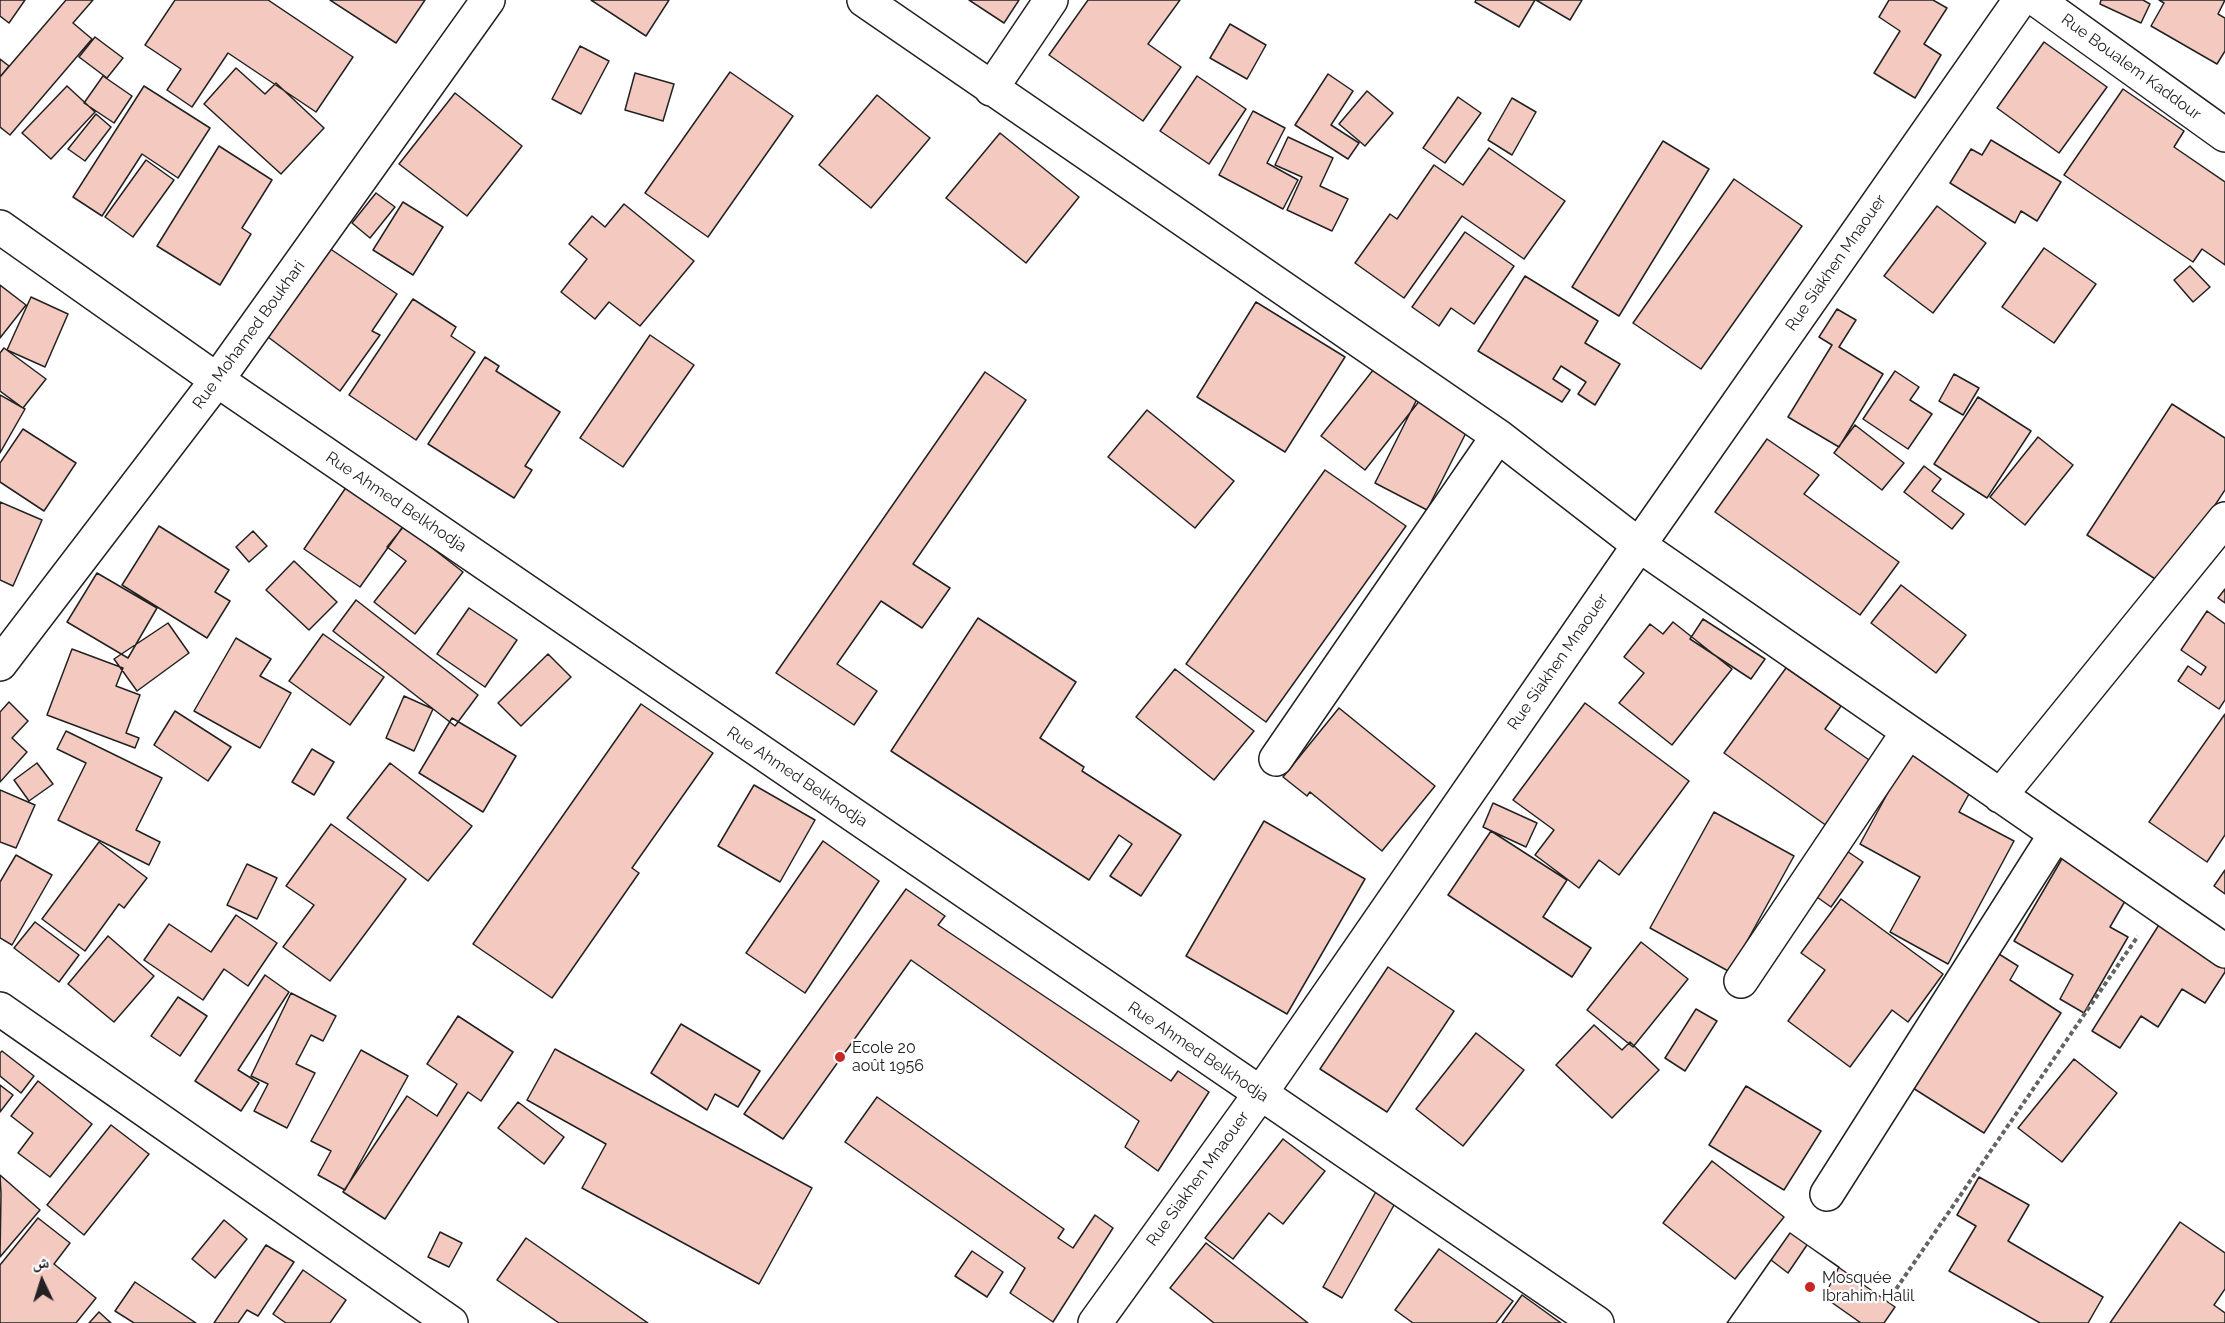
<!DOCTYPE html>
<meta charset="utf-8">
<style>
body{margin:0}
#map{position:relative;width:2225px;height:1323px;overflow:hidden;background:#fff;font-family:Raleway,"Noto Naskh Arabic",sans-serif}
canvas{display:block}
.north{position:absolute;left:12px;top:1251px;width:60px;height:60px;-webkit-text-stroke:4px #fff;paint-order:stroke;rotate:356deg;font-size:16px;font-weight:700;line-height:24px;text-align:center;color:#222}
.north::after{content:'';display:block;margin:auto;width:21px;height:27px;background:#222;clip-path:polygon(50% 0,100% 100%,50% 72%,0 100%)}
</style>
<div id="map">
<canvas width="2225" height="1323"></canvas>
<div class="north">ش</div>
</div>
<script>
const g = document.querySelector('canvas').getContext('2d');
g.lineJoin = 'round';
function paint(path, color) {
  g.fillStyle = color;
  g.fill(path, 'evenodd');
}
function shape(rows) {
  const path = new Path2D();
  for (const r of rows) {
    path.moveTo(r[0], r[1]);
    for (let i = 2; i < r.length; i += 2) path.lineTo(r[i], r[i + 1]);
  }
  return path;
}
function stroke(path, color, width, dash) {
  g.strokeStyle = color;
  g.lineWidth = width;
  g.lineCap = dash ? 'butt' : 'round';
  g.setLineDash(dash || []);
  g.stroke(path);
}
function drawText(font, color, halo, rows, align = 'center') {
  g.font = font + ' Raleway,sans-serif';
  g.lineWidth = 4.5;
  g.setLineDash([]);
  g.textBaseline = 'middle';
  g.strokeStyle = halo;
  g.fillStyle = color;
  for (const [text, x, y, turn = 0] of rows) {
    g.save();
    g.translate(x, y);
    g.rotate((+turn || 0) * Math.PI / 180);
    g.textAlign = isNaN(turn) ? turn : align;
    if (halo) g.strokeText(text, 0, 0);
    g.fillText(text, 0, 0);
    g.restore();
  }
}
const building = shape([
 [0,0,25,0,9,23,0,16,0,0],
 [66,0,93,0,73,23,92,39,10,135,0,127,0,77,66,0],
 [175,0,268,0,353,57,316,112,228,53,192,107,167,90,181,69,145,45,175,0],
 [330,0,425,0,396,43,330,0],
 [591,0,669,0,646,36,591,0],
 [969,0,1019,0,1004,23,969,0],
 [1088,0,1180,0,1148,44,1181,67,1143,121,1049,55,1088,0],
 [1476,0,1535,0,1519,27,1475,2,1476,0],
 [1536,0,1582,0,1570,20,1536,0],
 [1889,0,1933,0,1947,8,1924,44,1941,55,1915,98,1874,73,1900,31,1879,17,1889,0],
 [2101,0,2143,0,2150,4,2141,23,2100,4,2101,0],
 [2159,0,2225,0,2218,14,2225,18,2225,51,2217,64,2151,26,2164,3,2159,0],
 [1230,24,1266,45,1247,79,1210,58,1230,24],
 [95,37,123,58,107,78,79,57,95,37],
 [2044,42,2107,87,2059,153,1997,108,2044,42],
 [580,46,609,61,581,114,552,99,580,46],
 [0,59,9,66,0,77,0,59],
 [236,68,265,94,276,83,324,128,281,174,204,104,236,68],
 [730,72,793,116,708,237,645,193,730,72],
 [635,73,674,84,663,121,625,110,635,73],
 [1328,74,1353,91,1331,125,1359,143,1348,159,1295,125,1328,74],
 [103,76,132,96,114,123,84,103,103,76],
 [1197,76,1246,109,1209,164,1160,131,1197,76],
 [67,86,95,112,51,159,22,133,67,86],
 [144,86,210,128,178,178,142,154,102,216,73,197,144,86],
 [2123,89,2184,131,2174,147,2225,182,2225,265,2202,249,2193,262,2064,175,2123,89],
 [1367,91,1393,113,1365,146,1339,124,1367,91],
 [455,93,522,146,467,216,399,164,455,93],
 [877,95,930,138,871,208,819,165,877,95],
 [1458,97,1481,113,1445,163,1423,148,1458,97],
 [1512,98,1536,112,1512,155,1488,140,1512,98],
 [1253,111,1285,128,1267,163,1298,180,1283,209,1219,175,1253,111],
 [96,114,111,127,85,161,68,149,96,114],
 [1000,133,1079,197,1026,263,946,198,1000,133],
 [1288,137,1333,158,1320,186,1348,199,1332,231,1287,210,1302,177,1275,165,1288,137],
 [1991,140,2061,182,2037,221,2021,211,2015,223,1950,183,1971,149,1982,155,1991,140],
 [1663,141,1709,169,1619,316,1572,287,1663,141],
 [219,146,272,180,242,228,251,234,220,285,157,246,219,146],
 [1489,148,1565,201,1524,259,1462,216,1404,298,1355,263,1390,214,1397,219,1434,165,1463,185,1489,148],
 [146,160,174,180,133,237,105,217,146,160],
 [1734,179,1802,226,1701,369,1633,323,1734,179],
 [376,193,395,207,370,238,352,223,376,193],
 [403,202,443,227,413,275,373,250,403,202],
 [624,204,694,261,640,326,609,302,595,319,561,292,587,259,569,244,592,216,605,227,624,204],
 [1937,206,1986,243,1933,313,1884,276,1937,206],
 [1465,232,1514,266,1474,324,1451,308,1439,326,1412,307,1465,232],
 [329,248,397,294,372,331,380,335,340,391,268,337,329,248],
 [2044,248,2096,284,2054,343,2002,307,2044,248],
 [2190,266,2210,287,2193,302,2174,280,2190,266],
 [1525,276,1598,321,1585,343,1620,364,1595,405,1578,394,1586,382,1561,366,1553,379,1570,390,1562,402,1478,351,1525,276],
 [0,285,26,305,0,338,0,285],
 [31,297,68,314,45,367,7,350,31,297],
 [413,299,456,327,451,336,475,352,416,440,349,395,413,299],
 [1256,302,1345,357,1285,452,1197,397,1256,302],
 [1837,309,1856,320,1839,347,1883,374,1839,447,1788,417,1832,345,1819,337,1837,309],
 [650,335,694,365,623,467,580,438,650,335],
 [4,348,46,379,23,408,0,391,0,353,4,348],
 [485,357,499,366,496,371,560,412,525,466,532,470,514,498,428,444,485,357],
 [1381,360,1424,395,1365,470,1321,436,1381,360],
 [1895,371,1919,387,1910,400,1932,414,1908,449,1863,419,1895,371],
 [985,372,1026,400,913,564,950,588,922,628,881,601,837,664,877,691,854,725,776,673,985,372],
 [1954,374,1979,388,1963,415,1939,401,1954,374],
 [0,395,25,409,0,453,0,395],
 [1418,397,1471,423,1427,510,1375,483,1418,397],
 [1978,397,2031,431,1987,498,1934,464,1978,397],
 [2172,404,2225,438,2225,490,2163,584,2087,535,2172,404],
 [1147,410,1234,481,1195,528,1108,457,1147,410],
 [1855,425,1904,463,1882,490,1834,453,1855,425],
 [23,429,76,463,44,511,0,482,0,463,23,429],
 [2038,437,2073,465,2025,525,1990,497,2038,437],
 [1767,439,1819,475,1804,494,1899,562,1860,615,1715,512,1767,439],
 [1924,466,1941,479,1932,491,1964,514,1952,529,1904,492,1924,466],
 [1325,470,1406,526,1266,722,1186,664,1325,470],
 [347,486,404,525,360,587,304,549,347,486],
 [0,502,42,520,13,586,0,580,0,502],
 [159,526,229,570,215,592,230,601,207,638,122,585,159,526],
 [404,526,463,572,415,634,374,602,406,561,387,547,404,526],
 [253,531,267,546,249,562,236,547,253,531],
 [294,561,337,602,309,630,266,590,294,561],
 [97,573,157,608,128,658,67,622,97,573],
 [1901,585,1966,635,1936,673,1871,623,1901,585],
 [2225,589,2225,603,2218,598,2225,589],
 [356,600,478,695,455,726,333,631,356,600],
 [469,608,517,640,485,687,437,654,469,608],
 [2207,611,2225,624,2225,700,2219,709,2178,681,2188,666,2201,675,2206,667,2181,650,2207,611],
 [978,618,1076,682,1040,738,1084,767,1082,771,1181,835,1141,896,1110,876,1132,844,1119,835,1089,880,891,751,978,618],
 [1703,619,1765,659,1751,679,1690,639,1703,619],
 [1673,622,1732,669,1672,745,1619,703,1644,673,1624,657,1650,624,1663,634,1673,622],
 [168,623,189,653,137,691,114,659,168,623],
 [323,634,384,677,350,725,289,681,323,634],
 [236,638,271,659,260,676,291,693,260,748,194,711,236,638],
 [72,649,123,668,116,686,140,695,126,733,139,738,135,748,47,715,72,649],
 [548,654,571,677,521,726,498,703,548,654],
 [1786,668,1841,706,1825,729,1872,762,1827,826,1724,753,1786,668],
 [1175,669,1254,731,1214,780,1136,717,1175,669],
 [404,696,433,709,414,751,386,738,404,696],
 [9,702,28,721,12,738,27,752,0,782,0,712,9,702],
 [1585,703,1689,781,1619,875,1599,860,1579,888,1535,855,1554,830,1513,800,1585,703],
 [641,704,713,753,632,868,639,873,552,998,473,944,641,704],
 [1339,708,1435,786,1382,851,1310,792,1307,796,1283,777,1339,708],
 [175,711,231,747,208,781,154,745,175,711],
 [2225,714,2225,835,2207,862,2149,822,2225,714],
 [452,718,516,756,483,812,419,773,452,718],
 [66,731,162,778,136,830,160,842,149,865,58,820,86,763,57,749,66,731],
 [312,749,334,762,314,795,292,782,312,749],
 [1911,750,1974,785,1959,812,2014,841,1948,964,1890,932,1920,877,1860,844,1911,750],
 [37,763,53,784,29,801,14,780,37,763],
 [390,763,472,826,428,881,347,818,390,763],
 [754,785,815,820,780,882,718,846,754,785],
 [0,790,35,805,16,848,0,842,0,790],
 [1493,803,1537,823,1526,847,1483,827,1493,803],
 [1714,812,1794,856,1730,972,1650,928,1714,812],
 [1264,821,1365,879,1287,1014,1186,956,1264,821],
 [331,824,406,879,330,981,283,947,314,905,286,886,331,824],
 [1491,831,1567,880,1543,917,1591,948,1572,977,1448,895,1491,831],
 [823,841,879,881,805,993,746,953,823,841],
 [99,842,147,878,124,908,119,904,85,951,42,919,99,842],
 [1838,845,1863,862,1831,907,1807,890,1838,845],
 [2066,852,2132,889,2110,927,2128,937,2084,1013,2060,999,2073,975,2014,941,2066,852],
 [16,855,52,875,12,945,0,938,0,882,16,855],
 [247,864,277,878,257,919,227,905,247,864],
 [2225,870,2225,894,2214,886,2225,870],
 [906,889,945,916,938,925,1171,1081,1178,1071,1209,1092,1158,1171,1125,1147,1139,1121,911,960,783,1139,744,1114,906,889],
 [1841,899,1943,974,1908,1022,1892,1010,1850,1067,1788,1021,1825,970,1801,953,1841,899],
 [236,915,277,943,248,986,224,969,203,1000,144,960,169,924,211,952,236,915],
 [2162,920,2225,959,2225,972,2205,1003,2182,989,2158,1027,2141,1016,2120,1048,2092,1031,2162,920],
 [35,922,79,955,59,982,14,948,35,922],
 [108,936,154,976,114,1022,68,984,108,936],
 [1641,942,1688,979,1633,1047,1587,1010,1641,942],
 [1991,949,2018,966,2010,980,2061,1013,1984,1133,1905,1083,1991,949],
 [1388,967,1454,1011,1387,1112,1320,1069,1388,967],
 [265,975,289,992,238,1070,259,1083,241,1111,195,1081,265,975],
 [291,993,336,1016,323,1041,311,1035,296,1064,315,1073,287,1128,254,1111,268,1084,251,1076,291,993],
 [178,997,207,1016,180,1056,151,1036,178,997],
 [1696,1009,1717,1021,1685,1071,1665,1058,1696,1009],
 [458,1016,513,1052,481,1101,468,1092,385,1219,343,1192,407,1096,437,1116,457,1084,427,1064,458,1016],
 [681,1024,760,1071,738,1107,715,1094,707,1110,651,1073,681,1024],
 [1594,1025,1622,1050,1630,1042,1659,1070,1612,1118,1556,1065,1594,1025],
 [1476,1033,1524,1070,1463,1146,1416,1109,1476,1033],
 [555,1049,812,1188,759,1284,582,1188,606,1144,527,1100,555,1049],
 [361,1050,408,1076,345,1190,318,1175,331,1151,311,1141,361,1050],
 [2,1051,34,1076,21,1093,0,1076,0,1053,2,1051],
 [2074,1059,2117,1093,2062,1162,2018,1128,2074,1059],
 [38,1081,92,1124,50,1177,18,1153,33,1133,11,1116,38,1081],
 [0,1085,13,1095,0,1112,0,1085],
 [1746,1086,1821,1131,1784,1190,1709,1145,1746,1086],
 [877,1097,1064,1229,1058,1238,1073,1248,1095,1215,1113,1228,1053,1322,1010,1293,1025,1268,845,1142,877,1097],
 [518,1102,564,1137,544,1164,498,1128,518,1102],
 [111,1125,149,1154,84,1235,47,1205,111,1125],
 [1283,1139,1325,1171,1283,1224,1269,1213,1233,1259,1205,1238,1283,1139],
 [1712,1161,1784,1217,1735,1279,1663,1223,1712,1161],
 [0,1175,40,1210,0,1257,1,1194,0,1175],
 [1979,1177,2029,1205,2008,1241,2103,1297,2088,1323,2040,1323,1949,1271,1976,1226,1957,1215,1979,1177],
 [1378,1188,1398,1198,1342,1298,1323,1287,1378,1188],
 [38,1218,70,1243,54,1264,96,1298,76,1323,0,1323,0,1265,38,1218],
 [224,1220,247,1239,215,1278,192,1259,224,1220],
 [2180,1222,2225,1253,2225,1289,2214,1305,2225,1313,2225,1323,2110,1323,2180,1222],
 [440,1232,462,1243,449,1267,428,1257,440,1232],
 [1790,1233,1895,1307,1884,1323,1727,1323,1790,1233],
 [526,1238,648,1323,559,1323,497,1280,526,1238],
 [1206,1243,1308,1323,1214,1323,1170,1288,1206,1243],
 [266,1245,294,1262,258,1316,247,1310,238,1323,214,1323,266,1245],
 [1807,1245,1839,1267,1824,1297,1861,1323,1727,1323,1771,1260,1788,1273,1807,1245],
 [1439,1249,1513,1301,1496,1323,1413,1323,1395,1310,1439,1249],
 [972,1251,1003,1272,987,1297,955,1276,972,1251],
 [303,1270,346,1300,330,1323,286,1323,273,1314,303,1270],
 [135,1282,196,1323,134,1323,115,1311,135,1282],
 [1522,1295,1561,1323,1502,1323,1522,1295],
 [99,1312,111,1323,89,1323,99,1312]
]);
const path = shape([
 [1892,1295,2138,936]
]);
const minor = shape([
 [864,0,1498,436,1639,545,2225,951],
 [2037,0,2225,135],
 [991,89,1051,0],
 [0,227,217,380,1597,1323],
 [0,664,217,380,488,0],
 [1276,759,1498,436],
 [2000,796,2225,519],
 [1741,981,1908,732],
 [0,1009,451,1323],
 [1827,1194,2055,835],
 [1095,1323,1260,1094,1639,545,2020,0]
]);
const markers = [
 [840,1057,6,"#c62828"],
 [1810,1287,6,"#c62828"]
];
const streetNames = [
 ["Rue Boualem Kaddour",2131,67,36],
 ["Rue Siakhen Mnaouer",1836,263,-55],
 ["Rue Mohamed Boukhari",249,335,-54],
 ["Rue Ahmed Belkhodja",396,502,34],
 ["Rue Siakhen Mnaouer",1558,662,-55],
 ["Rue Ahmed Belkhodja",797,777,34],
 ["Rue Ahmed Belkhodja",1198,1052,34],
 ["Rue Siakhen Mnaouer",1198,1179,-54]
];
const poiNames = [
 ["Ecole 20",852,1048],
 ["août 1956",852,1066],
 ["Mosquée",1822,1278],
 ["Ibrahim Halil",1822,1296]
];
paint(building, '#f3c9c0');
stroke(building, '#222', 1.5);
stroke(minor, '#222', 36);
stroke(path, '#646464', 4, [4.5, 3]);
stroke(minor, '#fff', 33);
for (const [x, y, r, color] of markers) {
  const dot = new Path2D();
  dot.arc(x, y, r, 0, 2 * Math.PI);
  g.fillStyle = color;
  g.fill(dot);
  stroke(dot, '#fff', 2);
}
drawText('16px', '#222', '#fff', streetNames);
drawText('16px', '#222', '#fff', poiNames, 'left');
</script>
